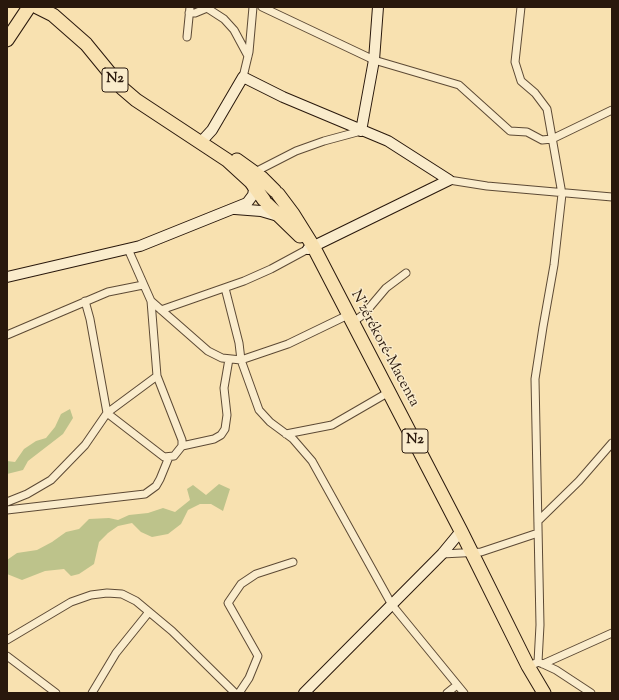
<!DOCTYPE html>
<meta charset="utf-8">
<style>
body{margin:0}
#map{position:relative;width:619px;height:700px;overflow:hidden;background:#f8e1b0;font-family:"Sorts Mill Goudy",serif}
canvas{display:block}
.frame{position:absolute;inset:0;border:8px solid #29180c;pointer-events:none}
</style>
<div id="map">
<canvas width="619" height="700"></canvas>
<div class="frame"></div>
</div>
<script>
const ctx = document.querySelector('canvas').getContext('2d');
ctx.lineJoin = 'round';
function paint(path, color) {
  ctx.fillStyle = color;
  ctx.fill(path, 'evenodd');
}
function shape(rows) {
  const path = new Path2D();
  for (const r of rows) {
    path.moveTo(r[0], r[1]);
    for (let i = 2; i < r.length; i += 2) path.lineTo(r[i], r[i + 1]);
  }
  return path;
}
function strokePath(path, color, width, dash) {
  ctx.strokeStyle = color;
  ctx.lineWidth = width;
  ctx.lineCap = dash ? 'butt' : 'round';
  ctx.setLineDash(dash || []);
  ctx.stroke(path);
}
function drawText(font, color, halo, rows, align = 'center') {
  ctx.font = font + ' "Sorts Mill Goudy",serif';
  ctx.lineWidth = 3;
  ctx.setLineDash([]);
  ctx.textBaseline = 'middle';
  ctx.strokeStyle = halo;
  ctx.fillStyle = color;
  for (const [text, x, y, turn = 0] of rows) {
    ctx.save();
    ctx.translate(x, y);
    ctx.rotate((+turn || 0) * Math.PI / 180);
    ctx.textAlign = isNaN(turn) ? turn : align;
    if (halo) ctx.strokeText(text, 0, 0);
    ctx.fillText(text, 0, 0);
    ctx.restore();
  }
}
paint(shape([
 [70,409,73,418,63,434,28,461,23,470,7,474,7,461,15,462,24,449,36,441,46,438,55,427,61,414],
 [219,484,230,489,223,511,211,504,200,504,188,510,181,524,168,534,152,537,141,532,132,523,118,526,108,533,99,542,94,564,79,574,71,576,64,569,45,571,22,580,7,574,7,560,17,553,37,550,52,542,66,532,79,529,89,519,109,518,118,520,129,515,148,513,163,508,175,512,190,500,187,489,193,485,206,495]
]), '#bdc38b');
const street = shape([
 [262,7,374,60,459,85,510,131,527,132,542,140,552,139,612,110],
 [521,7,515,62,521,81,535,93,547,109,562,194,554,265,543,327,535,379,540,625,538,662],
 [189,13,195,13,207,8,224,19,234,30,248,56],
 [187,37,190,7],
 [243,77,249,52,253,7],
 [255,172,296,151,324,141,361,131],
 [449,180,487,186,612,197],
 [225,288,239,343,241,360,259,410,270,422,293,439,312,461,392,605,464,693],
 [85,301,90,319,107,413,164,457,174,456,182,446,182,440,157,376,151,301,128,249],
 [151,301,208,351,222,358,241,360,288,344,348,315],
 [161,310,244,281,271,269,308,249],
 [352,323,364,314,386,288,406,273],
 [7,335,108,292,143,285],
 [286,434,332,425,389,392],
 [182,446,214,439,221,435,225,429,227,415,224,388,229,359],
 [7,502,27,494,51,480,85,445,107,413,157,376],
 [7,510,145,494,156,486,160,479,169,457],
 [538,521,579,481,612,443],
 [442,554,481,552,538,533],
 [7,640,71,602,91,595,107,593,122,594,136,601,172,631,235,693],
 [7,656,56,693],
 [534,664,538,662,543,664,556,670,591,693],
 [543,664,612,633],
 [92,693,116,653,149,612],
 [239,693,249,678,258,656,228,603,241,584,256,574,293,562],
 [447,693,457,685]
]);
const secondary = shape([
 [361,131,374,60,378,7],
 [201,142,212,130,243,77,283,97,388,141,449,180],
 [235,209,261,211,278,216],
 [308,249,449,180],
 [7,277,140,246,247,203,253,195,254,190,252,184],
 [304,693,442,554,461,531]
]);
const highway = shape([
 [37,7,53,15,86,44,122,88,136,100,227,160,251,182,264,200],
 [7,40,29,7],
 [237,160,262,178,275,191],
 [278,194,293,214,313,246,461,531,528,666,544,693],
 [267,204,300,236]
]);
strokePath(street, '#5d4a35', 9);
strokePath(secondary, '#29180c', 12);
strokePath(highway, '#29180c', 15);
strokePath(street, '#faeccc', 7);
strokePath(secondary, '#faeccc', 10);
strokePath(highway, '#f8e1b0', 13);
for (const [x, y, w] of [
 [115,80,26],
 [415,441,26]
]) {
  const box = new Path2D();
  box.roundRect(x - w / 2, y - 12, w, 24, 3);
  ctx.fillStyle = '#faeccc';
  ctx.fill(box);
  strokePath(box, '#29180c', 1);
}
drawText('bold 14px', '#29180c', null, [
 ["N2",115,80],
 ["N2",415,441]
]);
drawText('15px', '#29180c', '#faeccc', [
 ["N'zérékoré-Macenta",384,349,62]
]);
</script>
